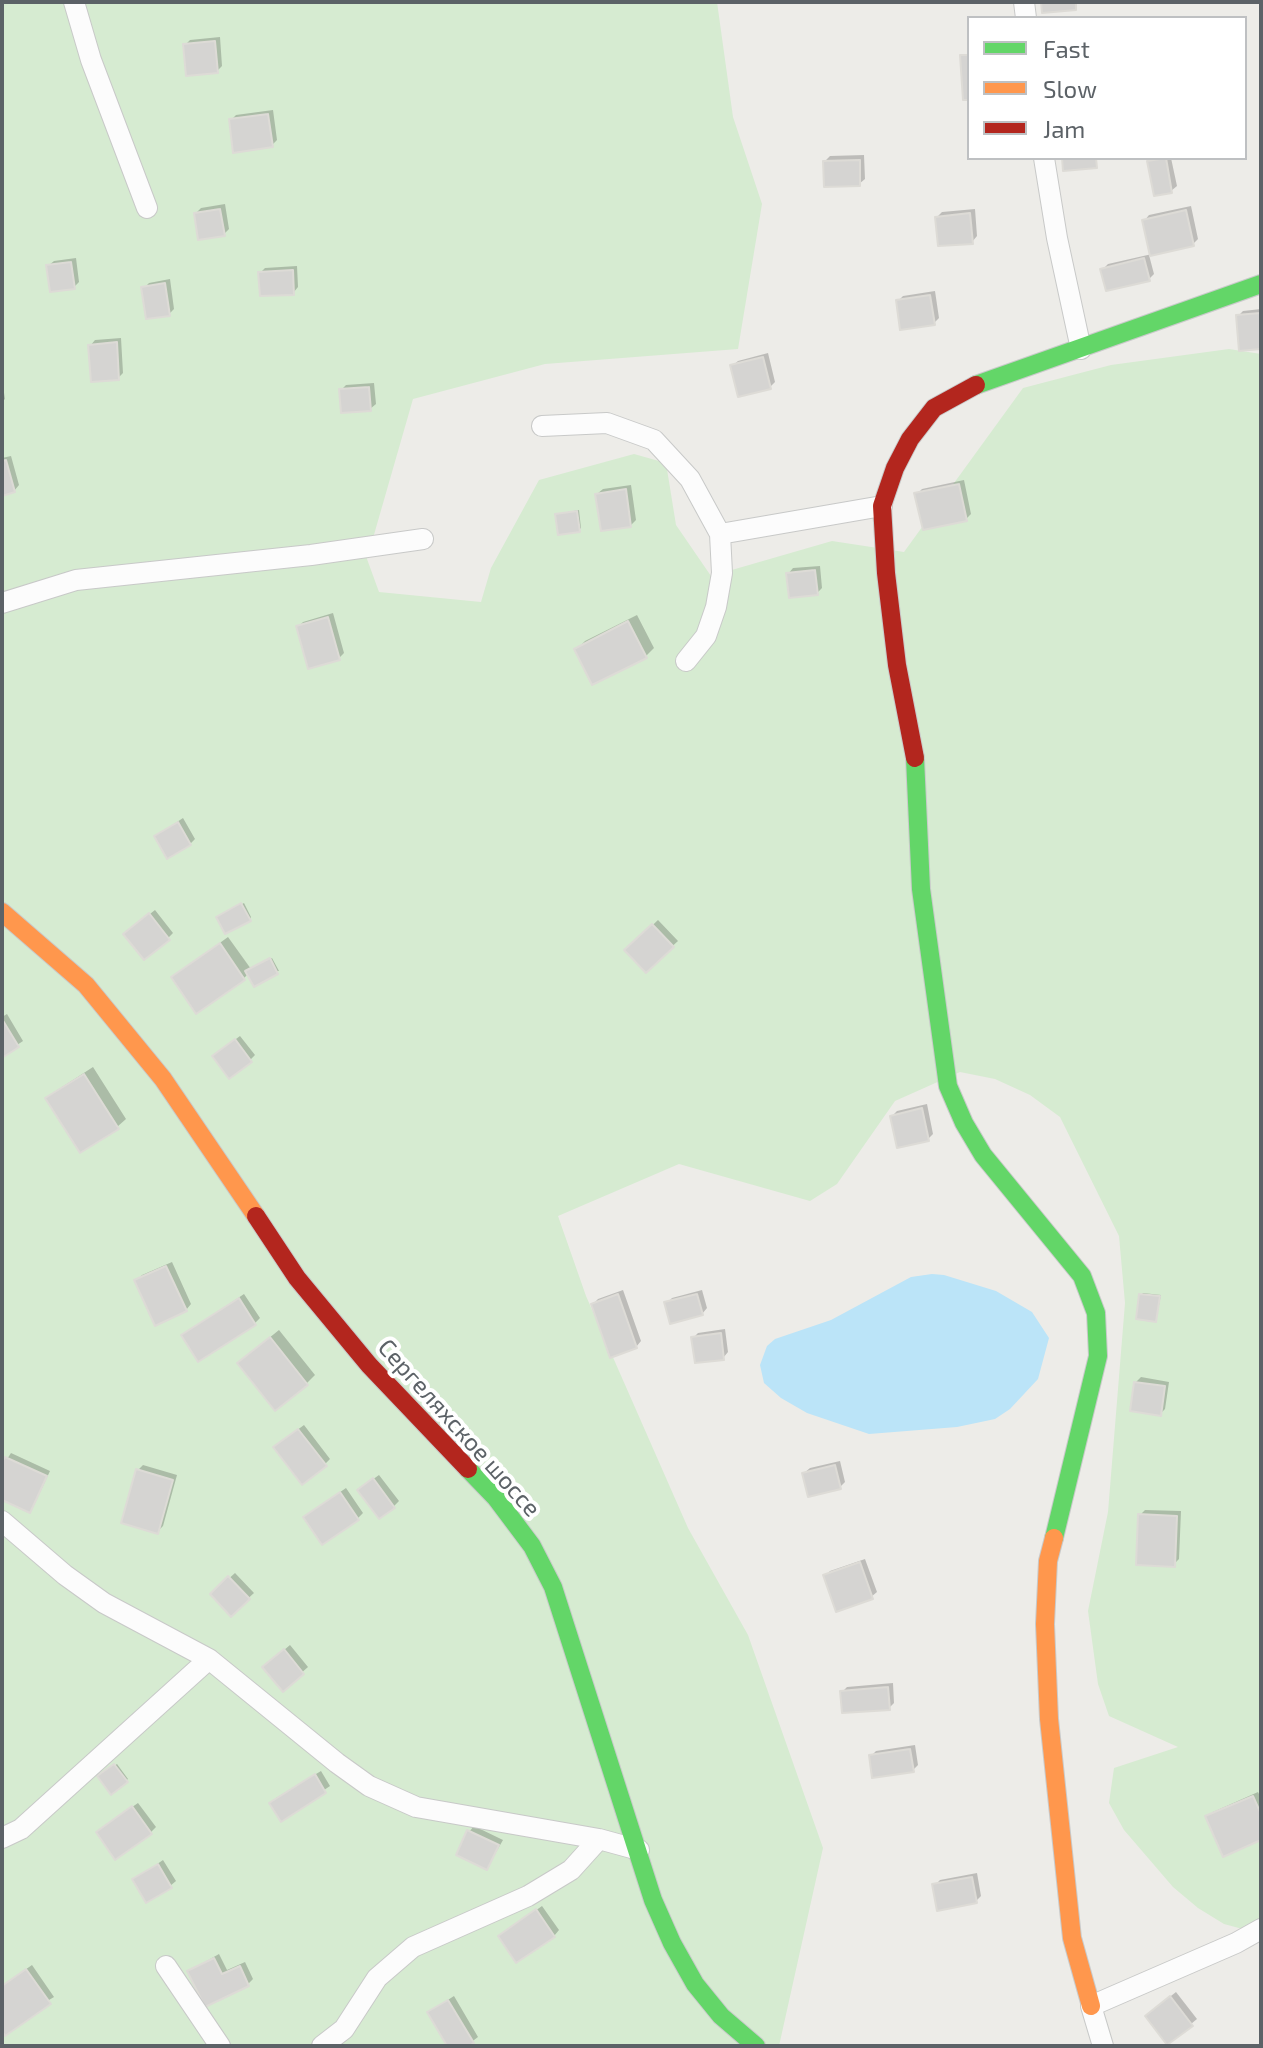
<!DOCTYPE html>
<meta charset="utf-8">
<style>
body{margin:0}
#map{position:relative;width:1263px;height:2048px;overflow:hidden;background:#edece8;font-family:"Exo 2",sans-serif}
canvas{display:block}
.frame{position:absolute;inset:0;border:4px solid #5c6267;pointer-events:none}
.legend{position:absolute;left:967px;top:16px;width:280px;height:144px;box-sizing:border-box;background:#fff;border:2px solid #bec0c2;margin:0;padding:10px 14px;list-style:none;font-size:24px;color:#5c6267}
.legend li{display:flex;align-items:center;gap:16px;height:40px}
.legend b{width:40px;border:2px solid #bec0c2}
</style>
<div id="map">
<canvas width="1263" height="2048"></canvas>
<div class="frame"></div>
<ul class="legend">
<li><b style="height:10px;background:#63d668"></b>Fast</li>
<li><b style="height:10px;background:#ff974d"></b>Slow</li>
<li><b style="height:10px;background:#b3261e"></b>Jam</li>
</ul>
</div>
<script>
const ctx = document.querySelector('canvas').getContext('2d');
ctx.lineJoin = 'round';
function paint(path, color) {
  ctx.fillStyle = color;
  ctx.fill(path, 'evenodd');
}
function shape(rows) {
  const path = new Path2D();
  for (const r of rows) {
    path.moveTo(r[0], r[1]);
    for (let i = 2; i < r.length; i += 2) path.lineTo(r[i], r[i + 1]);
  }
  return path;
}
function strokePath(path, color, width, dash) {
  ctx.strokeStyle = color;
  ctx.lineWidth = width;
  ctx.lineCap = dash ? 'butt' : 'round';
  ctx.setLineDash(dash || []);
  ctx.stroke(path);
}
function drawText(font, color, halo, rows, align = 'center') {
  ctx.font = font + ' "Exo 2",sans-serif';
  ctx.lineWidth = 8;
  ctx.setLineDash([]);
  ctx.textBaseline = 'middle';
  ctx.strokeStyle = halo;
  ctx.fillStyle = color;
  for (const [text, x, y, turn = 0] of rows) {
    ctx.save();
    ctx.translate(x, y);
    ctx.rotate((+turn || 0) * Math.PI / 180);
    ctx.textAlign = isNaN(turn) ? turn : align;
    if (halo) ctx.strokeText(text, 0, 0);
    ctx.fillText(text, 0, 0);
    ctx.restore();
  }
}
paint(shape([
 [2,2,717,2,733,117,762,204,738,349,545,364,413,399,367,559,379,592,481,602,491,568,539,480,634,454,666,463,676,525,711,576,832,541,904,552,1023,388,1111,365,1229,349,1261,354,1261,1934,1224,1924,1198,1908,1173,1887,1124,1830,1109,1803,1114,1768,1178,1747,1109,1716,1098,1684,1088,1611,1108,1512,1125,1303,1119,1236,1060,1117,1030,1095,995,1079,960,1072,895,1101,837,1184,810,1201,679,1164,558,1216,586,1296,688,1528,748,1635,823,1848,779,2046,2,2046]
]), '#d6ebd1');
paint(shape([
 [932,1274,944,1275,996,1291,1032,1312,1049,1338,1038,1379,1010,1409,995,1419,957,1427,869,1434,807,1413,781,1398,764,1383,760,1365,767,1346,775,1339,831,1320,911,1277]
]), '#bbe4f8');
paint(shape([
 [220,37,222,66,217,71,185,45,190,40],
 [273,110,277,140,272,145,231,120,236,115],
 [864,155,865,179,859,184,825,161,830,156],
 [1153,158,1171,158,1177,186,1171,191,1149,162],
 [225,204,229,229,224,234,196,213,201,208],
 [1191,206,1198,239,1193,244,1149,255,1154,274,1149,279,1103,269,1108,264,1152,254,1144,221,1149,215],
 [975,209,977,236,972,242,937,217,942,212],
 [76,258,79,282,74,287,48,266,54,261],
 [297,266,298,287,293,293,260,273,265,268],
 [170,279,174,309,169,314,144,288,149,283],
 [935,291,939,318,934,323,898,301,903,296],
 [1261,309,1261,347,1238,316,1243,311],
 [121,338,123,373,118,378,90,346,95,340],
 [768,353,775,382,770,387,732,366,738,361],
 [2,380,5,399,2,402],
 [374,383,376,404,370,409,341,390,346,385],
 [11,456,19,485,14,491,2,494,2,458],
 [964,480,971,514,966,519,917,494,922,489],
 [631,485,636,520,631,525,597,494,603,489],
 [579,510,581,528,579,530,557,514],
 [820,566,822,588,817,593,788,574,793,568],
 [333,613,344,653,339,658,298,627,303,622],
 [637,615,654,648,646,656,577,649,585,641],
 [183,818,195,839,190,844,156,836],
 [244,903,251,917,250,919,220,916],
 [155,910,173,933,168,938,131,929],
 [658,920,678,941,646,970,627,950],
 [228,937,251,969,272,958,279,971,249,973,244,978,173,977],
 [7,1014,23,1041,2,1055,2,1017],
 [240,1036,255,1055,250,1060,220,1051],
 [93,1067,126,1119,117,1127,48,1099,56,1091],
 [927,1104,933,1134,928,1139,892,1116,897,1111],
 [172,1262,191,1304,186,1310,137,1280,142,1275],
 [623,1290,641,1341,636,1347,593,1304,598,1299],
 [702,1290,707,1308,702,1314,667,1303,672,1298],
 [1143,1293,1161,1295,1156,1320,1141,1295],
 [244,1294,260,1318,255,1323,183,1335],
 [725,1329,728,1352,723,1358,693,1338,698,1333],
 [279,1330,315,1375,307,1383,248,1355],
 [1141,1377,1169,1382,1165,1409,1160,1414,1136,1382],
 [304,1425,330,1459,325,1464,281,1442],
 [11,1453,50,1471,34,1505,29,1510,2,1498,2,1467],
 [840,1461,845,1482,840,1487,804,1473,810,1468],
 [143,1465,177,1475,163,1526,158,1531,138,1470],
 [379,1475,399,1501,394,1506,365,1485],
 [346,1488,363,1513,358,1518,311,1512],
 [1145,1510,1181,1511,1179,1559,1174,1564,1140,1515],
 [865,1559,877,1592,871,1597,825,1576,830,1571],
 [235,1573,254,1593,231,1614,212,1594],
 [290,1645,308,1667,283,1689,270,1662],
 [893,1683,894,1703,889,1708,842,1692,847,1687],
 [915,1745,918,1765,913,1770,871,1756,876,1751],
 [117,1764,128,1779,111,1792,100,1776],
 [321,1771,330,1786,281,1819,276,1798],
 [1258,1792,1261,1798,1261,1837,1208,1817,1213,1812],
 [138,1803,156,1827,151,1832,103,1827],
 [474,1826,503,1840,487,1868,469,1832],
 [163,1860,176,1881,170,1886,134,1880],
 [977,1873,981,1896,976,1901,935,1885,940,1880],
 [542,1906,559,1930,554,1936,500,1936],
 [219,1954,227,1970,245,1962,253,1979,248,1984,206,2005,189,1971],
 [32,1965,54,1997,2,2028,2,1986],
 [1176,1992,1197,2019,1168,2043,1152,2011],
 [454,1996,478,2037,466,2046,449,2046,429,2012]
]), '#0003');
const building = shape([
 [1041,2,1076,2,1076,10,1042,13,1041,2],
 [215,41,218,73,186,76,183,44,215,41],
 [960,55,969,55,969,100,963,100,960,55],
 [268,114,273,147,233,153,229,119,268,114],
 [1062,158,1096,158,1097,168,1063,171,1062,158],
 [1166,158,1172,193,1154,196,1147,161,1166,158],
 [860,160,860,186,824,187,823,161,860,160],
 [220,209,225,236,198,240,194,213,220,209],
 [1186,210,1194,246,1150,256,1142,220,1186,210],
 [970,213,973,244,938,246,935,217,970,213],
 [1144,258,1150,281,1106,291,1100,269,1144,258],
 [71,262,75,289,50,292,46,265,71,262],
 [293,270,294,295,260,296,258,272,293,270],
 [165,283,170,316,146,319,141,287,165,283],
 [930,295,935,325,900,330,896,300,930,295],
 [1261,313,1261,349,1239,351,1236,315,1261,313],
 [117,342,119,380,91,382,88,345,117,342],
 [763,357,771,389,738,397,730,365,763,357],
 [369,387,371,411,341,413,339,389,369,387],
 [6,460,15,492,2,496,2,461,6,460],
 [959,484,967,521,923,530,914,493,959,484],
 [626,489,631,527,601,531,595,494,626,489],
 [577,511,580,532,558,535,555,514,577,511],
 [815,570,818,595,789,598,786,573,815,570],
 [328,617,340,660,308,669,296,626,328,617],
 [628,621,647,658,592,685,574,649,628,621],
 [178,822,191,845,167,859,154,836,178,822],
 [241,903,251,921,225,934,216,917,241,903],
 [149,913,170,940,144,960,123,934,149,913],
 [652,924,674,947,646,973,624,950,652,924],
 [220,943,245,980,196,1014,171,977,220,943],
 [270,958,278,974,254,987,245,971,270,958],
 [2,1019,19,1047,2,1058,2,1019],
 [235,1039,252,1062,229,1079,212,1056,235,1039],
 [84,1074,119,1129,80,1153,45,1098,84,1074],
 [922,1108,929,1141,897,1148,890,1116,922,1108],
 [166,1266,187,1311,155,1326,134,1280,166,1266],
 [618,1294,637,1348,610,1358,591,1304,618,1294],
 [697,1294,703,1315,670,1324,664,1302,697,1294],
 [1139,1294,1160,1296,1156,1322,1136,1319,1139,1294],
 [239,1298,256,1325,198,1362,181,1335,239,1298],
 [721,1333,724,1360,695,1363,691,1337,721,1333],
 [270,1337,308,1385,275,1411,237,1363,270,1337],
 [1134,1382,1165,1386,1161,1416,1130,1411,1134,1382],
 [298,1429,327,1466,302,1485,273,1447,298,1429],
 [5,1457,47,1476,30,1513,2,1500,2,1462,5,1457],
 [835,1465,841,1489,808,1497,802,1473,835,1465],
 [136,1469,173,1480,158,1534,121,1523,136,1469],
 [373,1478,395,1508,379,1519,357,1490,373,1478],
 [340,1492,359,1520,322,1545,303,1517,340,1492],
 [1138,1514,1177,1516,1175,1567,1136,1565,1138,1514],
 [860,1562,873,1599,836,1612,823,1575,860,1562],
 [228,1576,250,1599,231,1617,210,1594,228,1576],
 [284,1649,304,1674,283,1692,262,1667,284,1649],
 [888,1687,890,1710,842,1713,840,1691,888,1687],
 [910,1749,914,1772,872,1778,869,1755,910,1749],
 [114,1764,128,1782,111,1795,97,1776,114,1764],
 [315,1774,326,1793,281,1822,269,1803,315,1774],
 [1253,1796,1261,1814,1261,1840,1223,1857,1205,1816,1253,1796],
 [132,1806,152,1834,115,1860,96,1832,132,1806],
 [467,1830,499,1845,487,1870,456,1855,467,1830],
 [158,1864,172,1888,146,1903,132,1879,158,1864],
 [972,1877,977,1903,937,1911,932,1884,972,1877],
 [536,1909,555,1937,516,1963,498,1936,536,1909],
 [214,1958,222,1974,240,1966,249,1986,205,2007,187,1971,214,1958],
 [26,1969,51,2004,5,2036,2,2031,2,1986,26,1969],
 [1170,1996,1193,2026,1167,2045,1145,2016,1170,1996],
 [448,2000,474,2043,469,2046,447,2046,427,2012,448,2000]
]);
paint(building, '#d5d4d2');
strokePath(building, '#dddbd6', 2);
const street = shape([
 [74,2,91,60,147,208],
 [1024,2,1026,18],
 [1044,158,1057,238,1081,349],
 [542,426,607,423,654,440,690,479,720,534,882,506],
 [2,603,76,580,311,555,423,539],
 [686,661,706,636,716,607,722,573,720,534],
 [2,1521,65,1575,104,1603,209,1659,337,1763,369,1786,416,1807,599,1839,639,1850],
 [2,1838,21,1829,209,1659],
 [166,1966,220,2046],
 [322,2046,344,2029,377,1978,413,1947,528,1896,571,1870,599,1839],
 [1103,2046,1091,2006,1236,1943,1261,1929]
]);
const fast = shape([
 [976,385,1261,284],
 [915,758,921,889,948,1086,964,1123,983,1155,1082,1276,1096,1313,1098,1356,1054,1538],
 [468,1469,496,1498,532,1546,553,1587,653,1900,672,1943,695,1984,721,2016,756,2046]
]);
const slow = shape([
 [2,912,86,985,163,1079,256,1216],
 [1054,1538,1048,1561,1045,1624,1049,1719,1072,1938,1091,2006]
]);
const jam = shape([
 [915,758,897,665,886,573,882,506,895,468,910,439,934,408,976,385],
 [256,1216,297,1278,369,1365,468,1469]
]);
strokePath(street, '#c8c9c8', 22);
strokePath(fast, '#c9caca', 20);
strokePath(slow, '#c9caca', 20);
strokePath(jam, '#c9caca', 20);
strokePath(street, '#fcfcfc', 20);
strokePath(fast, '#63d668', 18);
strokePath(slow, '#ff974d', 18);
strokePath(jam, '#b3261e', 18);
drawText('24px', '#5c6267', '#fff', [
 ["Сергеляхское шоссе",459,1428,48]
]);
</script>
